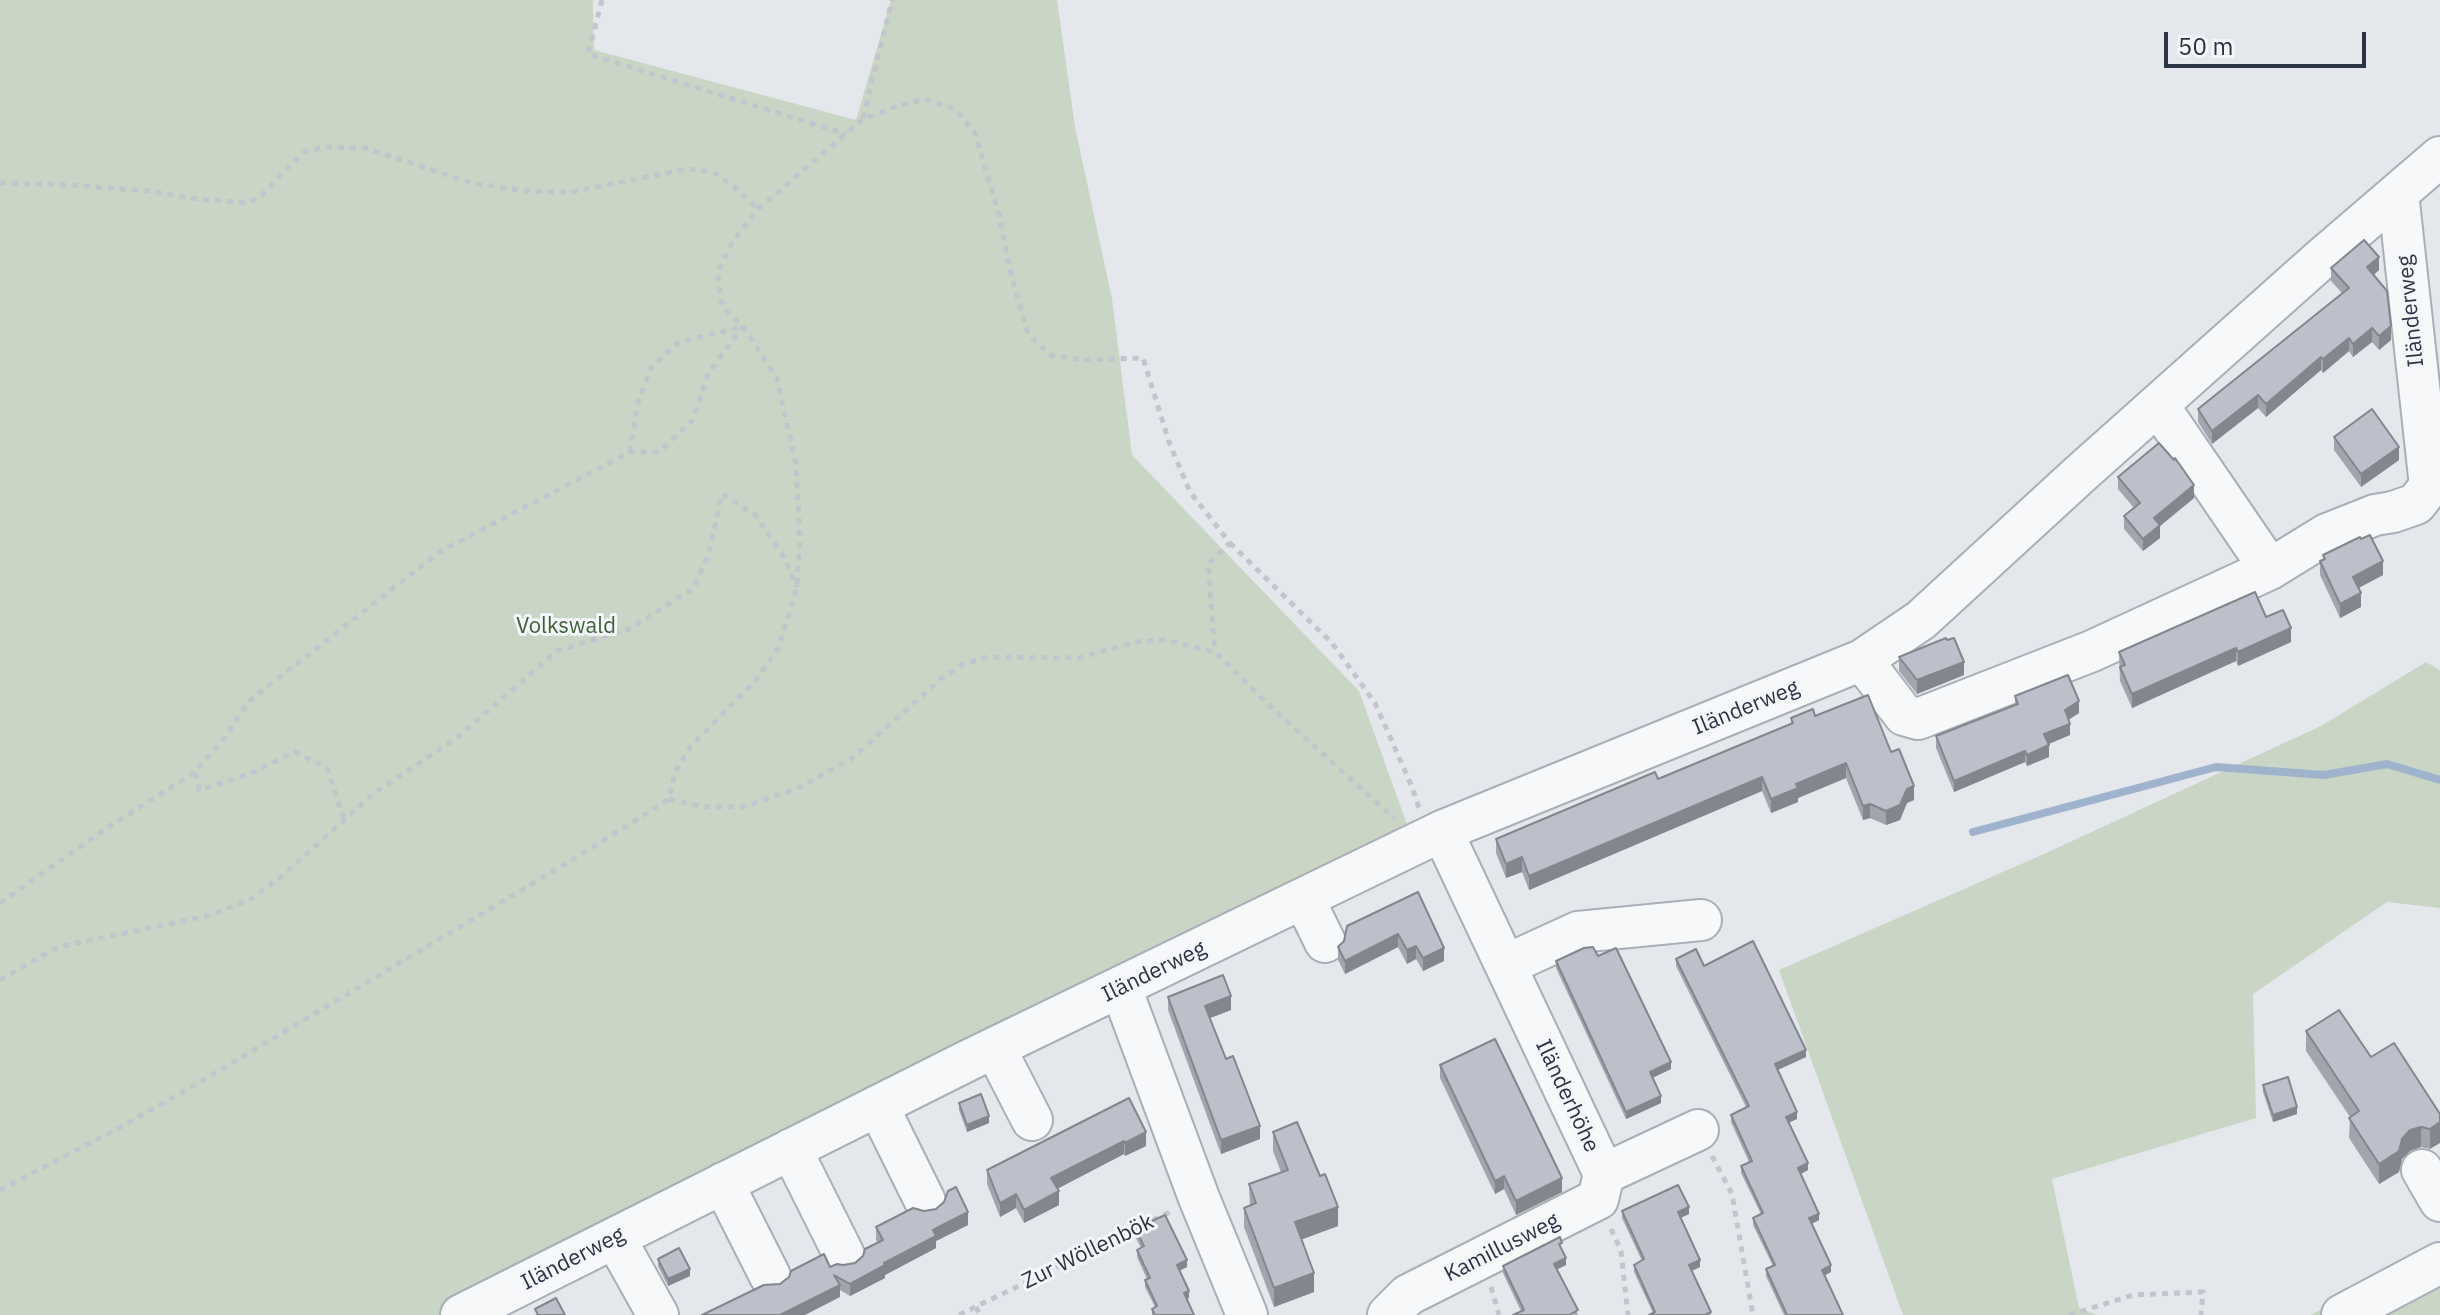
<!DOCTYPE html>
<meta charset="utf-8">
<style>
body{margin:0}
#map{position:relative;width:2440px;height:1315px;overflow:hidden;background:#e4e7ec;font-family:"IBM Plex Sans",sans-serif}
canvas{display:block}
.scale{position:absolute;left:2164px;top:32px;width:202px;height:36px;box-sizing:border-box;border:4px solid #2b3445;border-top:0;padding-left:10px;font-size:24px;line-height:28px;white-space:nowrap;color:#2b3445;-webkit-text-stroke:6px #f4f6f9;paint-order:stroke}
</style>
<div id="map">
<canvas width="2440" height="1315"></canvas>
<div class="scale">50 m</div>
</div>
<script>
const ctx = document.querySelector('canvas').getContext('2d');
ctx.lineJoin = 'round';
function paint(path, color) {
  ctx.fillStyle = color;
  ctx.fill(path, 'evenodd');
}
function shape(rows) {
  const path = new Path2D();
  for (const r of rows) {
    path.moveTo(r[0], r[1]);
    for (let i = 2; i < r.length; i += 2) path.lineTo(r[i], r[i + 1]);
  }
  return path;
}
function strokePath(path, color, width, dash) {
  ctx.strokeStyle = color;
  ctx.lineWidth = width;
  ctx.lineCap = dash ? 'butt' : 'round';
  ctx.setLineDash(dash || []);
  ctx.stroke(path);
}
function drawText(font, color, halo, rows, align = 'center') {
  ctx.font = font + ' "IBM Plex Sans",sans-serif';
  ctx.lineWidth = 6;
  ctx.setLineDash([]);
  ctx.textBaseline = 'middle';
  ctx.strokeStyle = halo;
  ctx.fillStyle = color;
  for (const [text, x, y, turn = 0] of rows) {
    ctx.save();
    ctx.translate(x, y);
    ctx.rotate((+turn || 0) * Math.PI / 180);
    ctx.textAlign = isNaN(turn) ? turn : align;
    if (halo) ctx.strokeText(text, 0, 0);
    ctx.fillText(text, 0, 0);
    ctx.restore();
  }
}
paint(shape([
 [0,0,593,0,594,50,856,120,891,0,1057,0,1075,127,1112,299,1132,455,1359,691,1413,841,459,1315,0,1315],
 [2426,662,2440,670,2440,908,2387,902,2253,994,2256,1118,2052,1179,2079,1308,2097,1315,1903,1315,1779,970,2044,854,2321,726],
 [2440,1251,2440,1315,2310,1315,2430,1257]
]), '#c9d6c5');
strokePath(shape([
 [1973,832,2216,767,2324,775,2387,764,2440,780]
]), '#9fb4cc', 8);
const minor = shape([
 [2158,405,2270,569],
 [1862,660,1904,715,1918,719,2092,651,2270,569,2327,534,2375,515,2393,512,2416,504,2430,486,2398,193],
 [1442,831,1604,1174],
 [1304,899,1325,942],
 [1506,965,1578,932,1701,920],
 [1121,988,1199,1198,1247,1315],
 [995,1048,1032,1120],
 [878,1106,925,1201],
 [791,1149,844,1255],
 [2422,1170,2440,1201],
 [1604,1174,1698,1130],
 [723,1183,770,1276],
 [615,1238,658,1315],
 [461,1315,967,1061,1442,831,1862,660,1921,620,2079,475,2320,260,2440,157],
 [1388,1315,1408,1295,1598,1199,1604,1174],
 [2342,1315,2440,1263]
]);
strokePath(minor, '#a9aeb7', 44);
strokePath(shape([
 [602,0,588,54,846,134],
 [863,118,892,0],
 [0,183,70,185,148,191,198,199,249,203,262,195,289,166,306,151,327,147,365,148,472,183,525,191,571,192,688,169,713,172,732,185,758,209],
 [630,452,638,402,652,366,679,342,742,327],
 [1230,543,1332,643,1375,703,1412,787,1419,808],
 [195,773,199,790,249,774,295,752,327,768,344,819],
 [669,799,704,807,743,807,796,789,851,759,942,678,963,664,988,657,1078,658,1135,642,1165,640,1215,652,1273,709,1395,819],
 [0,903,110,826,195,772,223,740,249,701,441,551,630,452,659,452,693,420,708,374,743,326],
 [0,980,58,947,211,915,251,899,281,877,373,794,458,737,557,651,631,628,694,588,709,552,722,494,754,514,783,555,797,587],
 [1712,1156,1732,1194,1753,1315],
 [0,1190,117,1129,200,1082,572,860,669,799,675,772,691,746,755,681,778,649,797,588,800,541,796,464,777,379,743,326,726,311,720,299,718,272,732,243,758,209,863,119,898,106,924,99,955,109,975,133,999,215,1011,274,1028,334,1050,355,1083,360,1143,358,1169,442,1190,492,1230,543,1208,564,1215,652],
 [1611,1229,1621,1251,1628,1315],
 [1491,1287,1499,1315],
 [976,1307,980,1315],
 [959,1315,1170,1212],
 [2069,1315,2133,1295,2203,1292,2201,1315]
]), '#c2c5cb', 5, [6, 6]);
strokePath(minor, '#f7f8fa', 40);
paint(shape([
 [2331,268,2379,270,2373,275,2391,340,2379,350,2372,342,2353,357,2349,351,2323,373,2321,370,2266,417,2258,408,2212,444,2198,422,2198,409,2342,293,2331,281],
 [2334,437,2399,460,2361,487,2334,450],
 [2118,477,2194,498,2160,526,2160,538,2143,551,2124,529,2124,516,2134,508,2118,489],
 [2323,555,2383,575,2358,588,2361,607,2340,618,2320,575,2320,561,2323,560],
 [2266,617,2291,642,2238,666,2236,661,2132,708,2120,681,2119,652],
 [1899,657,1964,675,1917,694,1899,671],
 [2015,696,2079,713,2068,720,2070,735,2048,744,2049,757,2027,766,2025,762,1954,792,1936,748,1936,736,2015,705],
 [1815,716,1891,752,1914,800,1907,803,1900,820,1886,825,1870,818,1863,820,1846,778,1798,798,1798,802,1771,813,1762,791,1529,890,1522,872,1506,878,1496,853,1496,839,1658,779,1791,724,1791,718],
 [1418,892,1444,961,1423,971,1416,959,1407,964,1398,947,1345,974,1338,960,1338,947],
 [1598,956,1671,1069,1652,1078,1661,1103,1626,1119,1556,968,1556,961],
 [1676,959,1704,966,1806,1057,1778,1070,1797,1119,1789,1122,1808,1170,1801,1174,1819,1220,1812,1224,1831,1272,1824,1275,1843,1315,1784,1315,1766,1276,1766,1269,1773,1266,1753,1225,1753,1218,1761,1214,1741,1173,1741,1166,1749,1162,1731,1122,1731,1115,1746,1107,1676,966],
 [1168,997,1231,1010,1210,1018,1260,1139,1221,1154,1168,1010],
 [2306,1031,2371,1057,2440,1114,2430,1149,2421,1147,2410,1151,2402,1159,2399,1172,2379,1184,2349,1138,2350,1117,2306,1051],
 [1440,1065,1562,1192,1516,1215,1504,1189,1495,1194,1440,1078],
 [2263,1085,2297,1114,2273,1122,2263,1092],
 [1129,1098,1146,1146,1125,1156,1124,1154,1057,1189,1059,1205,1024,1223,1016,1208,1000,1217,987,1184,987,1170],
 [959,1103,989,1123,967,1132,959,1110],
 [1273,1132,1338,1226,1302,1239,1314,1292,1274,1307,1244,1227,1244,1208,1250,1206,1249,1184,1281,1172,1273,1151],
 [924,1211,968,1225,936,1241,936,1248,885,1275,885,1278,850,1296,840,1290,840,1297,780,1284,830,1267,855,1263,878,1243,876,1240,876,1227],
 [1622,1211,1689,1214,1680,1218,1700,1267,1692,1271,1711,1315,1653,1313,1634,1272,1634,1265,1642,1261,1622,1218],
 [1135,1229,1187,1267,1180,1270,1189,1298,1186,1299,1194,1315,1152,1315,1152,1309,1155,1307,1145,1287,1145,1280,1147,1279,1137,1257,1137,1250,1141,1248,1135,1236],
 [658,1259,690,1276,668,1286,658,1266],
 [1566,1265,1557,1269,1578,1315,1521,1311,1503,1273,1503,1266]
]), '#a1a5ae');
paint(shape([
 [2379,257,2379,270,2367,281,2367,267],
 [2391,326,2391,340,2379,350,2379,336],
 [2372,328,2372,342,2353,357,2353,344],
 [2349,338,2349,351,2323,373,2323,359],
 [2321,357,2321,370,2266,417,2266,404],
 [2258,395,2258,408,2212,444,2212,431],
 [2399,447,2399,460,2361,487,2361,474],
 [2194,485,2194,498,2160,526,2160,538,2143,551,2143,539,2154,518],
 [2383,561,2383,575,2353,591,2353,577],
 [2361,593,2361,607,2340,618,2340,604],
 [2291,628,2291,642,2238,666,2238,652],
 [2236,648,2236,661,2132,708,2132,694],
 [1964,662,1964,675,1917,694,1917,680],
 [2079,701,2079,713,2065,722,2065,710],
 [2070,724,2070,735,2044,746,2044,734],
 [2049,745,2049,757,2027,766,2027,755],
 [2025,751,2025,762,1954,792,1954,781],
 [1846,763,1846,778,1798,798,1798,802,1771,813,1771,799,1796,784],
 [1762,777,1762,791,1529,890,1529,876],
 [1914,786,1914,800,1907,803,1900,820,1886,825,1886,811,1907,789],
 [1870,804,1870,818,1863,820,1863,806],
 [1522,857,1522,872,1506,878,1506,864],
 [1398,934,1398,947,1345,974,1345,961],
 [1416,946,1416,959,1407,964,1407,950],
 [1444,948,1444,961,1423,971,1423,958],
 [1231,996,1231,1010,1205,1020,1205,1006],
 [1806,1050,1806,1057,1775,1071,1775,1064],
 [1671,1062,1671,1069,1650,1079,1650,1072],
 [1661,1096,1661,1103,1626,1119,1626,1112],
 [2297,1107,2297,1114,2273,1122,2273,1115],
 [1797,1112,1797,1119,1786,1124,1786,1117],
 [989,1116,989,1123,967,1132,967,1125],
 [2440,1122,2440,1143,2430,1149,2430,1129],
 [1260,1126,1260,1139,1221,1154,1221,1140],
 [2421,1127,2421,1147,2410,1151,2402,1159,2399,1172,2379,1184,2379,1164,2410,1130],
 [1146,1132,1146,1146,1125,1156,1125,1143],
 [1124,1141,1124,1154,1051,1192,1051,1178],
 [1808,1163,1808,1170,1798,1175,1798,1168],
 [1504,1176,1504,1189,1495,1194,1495,1181],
 [1562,1178,1562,1192,1516,1215,1516,1201],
 [1059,1191,1059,1205,1024,1223,1024,1210],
 [1016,1194,1016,1208,1000,1217,1000,1203],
 [1338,1207,1338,1226,1295,1242,1295,1222],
 [1689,1207,1689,1214,1678,1219,1678,1212],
 [968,1212,968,1225,936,1241,936,1248,885,1275,885,1278,850,1296,850,1284,933,1230],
 [1819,1214,1819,1220,1809,1225,1809,1218],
 [1566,1258,1566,1265,1554,1271,1554,1264],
 [1187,1260,1187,1267,1177,1272,1177,1265],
 [1700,1260,1700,1267,1689,1272,1689,1265],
 [1831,1265,1831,1272,1822,1277,1822,1270],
 [690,1269,690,1276,668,1286,668,1279],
 [1314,1273,1314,1292,1274,1307,1274,1288],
 [840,1285,840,1297,805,1315,780,1315],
 [1189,1291,1189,1298,1184,1300,1184,1293]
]), '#83868d');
const building = shape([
 [2364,240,2379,257,2367,267,2387,291,2391,326,2379,336,2372,328,2353,344,2349,338,2323,359,2321,357,2266,404,2258,395,2212,431,2198,409,2349,288,2331,268,2364,240],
 [2372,409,2399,447,2361,474,2334,437,2372,409],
 [2159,443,2174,460,2175,458,2194,485,2154,518,2160,525,2143,539,2124,516,2140,503,2118,477,2159,443],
 [2370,535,2383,561,2353,577,2361,593,2340,604,2320,561,2325,559,2323,555,2360,537,2361,539,2370,535],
 [2255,592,2266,617,2283,610,2291,628,2238,652,2236,648,2132,694,2120,667,2125,665,2119,652,2255,592],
 [1946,638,1947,640,1954,638,1964,662,1917,680,1899,657,1946,638],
 [2068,675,2079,701,2065,710,2070,724,2044,734,2049,745,2027,755,2025,751,1954,781,1936,736,2018,704,2015,696,2068,675],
 [1868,695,1891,752,1899,749,1914,786,1907,789,1900,805,1886,811,1870,804,1863,806,1846,763,1796,784,1798,788,1771,799,1762,777,1529,876,1522,857,1506,864,1496,839,1655,772,1658,779,1793,723,1791,718,1813,709,1815,716,1868,695],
 [1418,892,1444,948,1423,958,1416,946,1407,950,1398,934,1345,961,1338,947,1344,941,1347,926,1418,892],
 [1753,941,1806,1050,1775,1064,1797,1112,1786,1117,1808,1163,1798,1168,1819,1214,1809,1218,1831,1265,1822,1270,1843,1315,1787,1315,1766,1269,1775,1265,1753,1218,1763,1213,1741,1166,1752,1161,1731,1115,1749,1106,1676,959,1696,949,1704,966,1753,941],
 [1593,947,1598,956,1616,948,1671,1062,1650,1072,1661,1096,1626,1112,1556,961,1584,948,1593,947],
 [1223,975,1231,996,1205,1006,1226,1059,1233,1056,1260,1126,1221,1140,1168,997,1223,975],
 [2339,1010,2371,1057,2394,1043,2440,1114,2440,1122,2430,1129,2421,1127,2410,1130,2402,1139,2399,1151,2379,1164,2349,1118,2359,1111,2306,1031,2339,1010],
 [1495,1039,1562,1178,1516,1201,1504,1176,1495,1181,1440,1065,1495,1039],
 [2288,1077,2297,1107,2273,1115,2263,1085,2288,1077],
 [981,1094,989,1116,967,1125,959,1103,981,1094],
 [1129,1098,1146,1132,1125,1143,1124,1141,1051,1178,1059,1191,1024,1210,1016,1194,1000,1203,987,1170,1129,1098],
 [1297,1122,1320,1176,1325,1174,1338,1207,1295,1222,1314,1273,1274,1288,1244,1208,1256,1203,1249,1184,1288,1170,1273,1132,1297,1122],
 [1678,1185,1689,1207,1678,1212,1700,1260,1689,1265,1711,1312,1705,1315,1649,1315,1655,1312,1634,1265,1644,1259,1622,1211,1678,1185],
 [956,1187,968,1212,933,1230,936,1236,884,1263,885,1265,850,1284,834,1275,840,1285,780,1315,702,1315,764,1285,780,1284,789,1277,791,1271,824,1254,830,1267,837,1264,843,1265,855,1263,863,1256,865,1249,883,1240,876,1227,913,1208,924,1211,936,1209,944,1202,948,1191,956,1187],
 [1165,1215,1187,1260,1177,1265,1189,1291,1184,1293,1194,1315,1155,1315,1152,1309,1157,1306,1145,1280,1150,1278,1137,1250,1144,1246,1135,1229,1165,1215],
 [1560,1237,1562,1243,1559,1244,1566,1258,1554,1264,1578,1310,1569,1315,1513,1315,1524,1310,1503,1266,1560,1237],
 [679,1248,690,1269,668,1279,658,1259,679,1248],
 [556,1298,565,1315,538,1315,535,1309,556,1298]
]);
paint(building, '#bbc0ca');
strokePath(building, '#83868d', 2);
drawText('22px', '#2b3445', '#f4f6f9', [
 ["Iländerweg",2411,311,-96],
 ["Iländerweg",1746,708,-22],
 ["Iländerweg",1154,972,-26],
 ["Iländerhöhe",1567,1096,65],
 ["Kamillusweg",1502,1248,-27],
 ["Zur Wöllenbök",1088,1252,-26],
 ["Iländerweg",573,1259,-27]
]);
drawText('22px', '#3f6138', '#f4f6f9', [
 ["Volkswald",566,627]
]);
</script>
